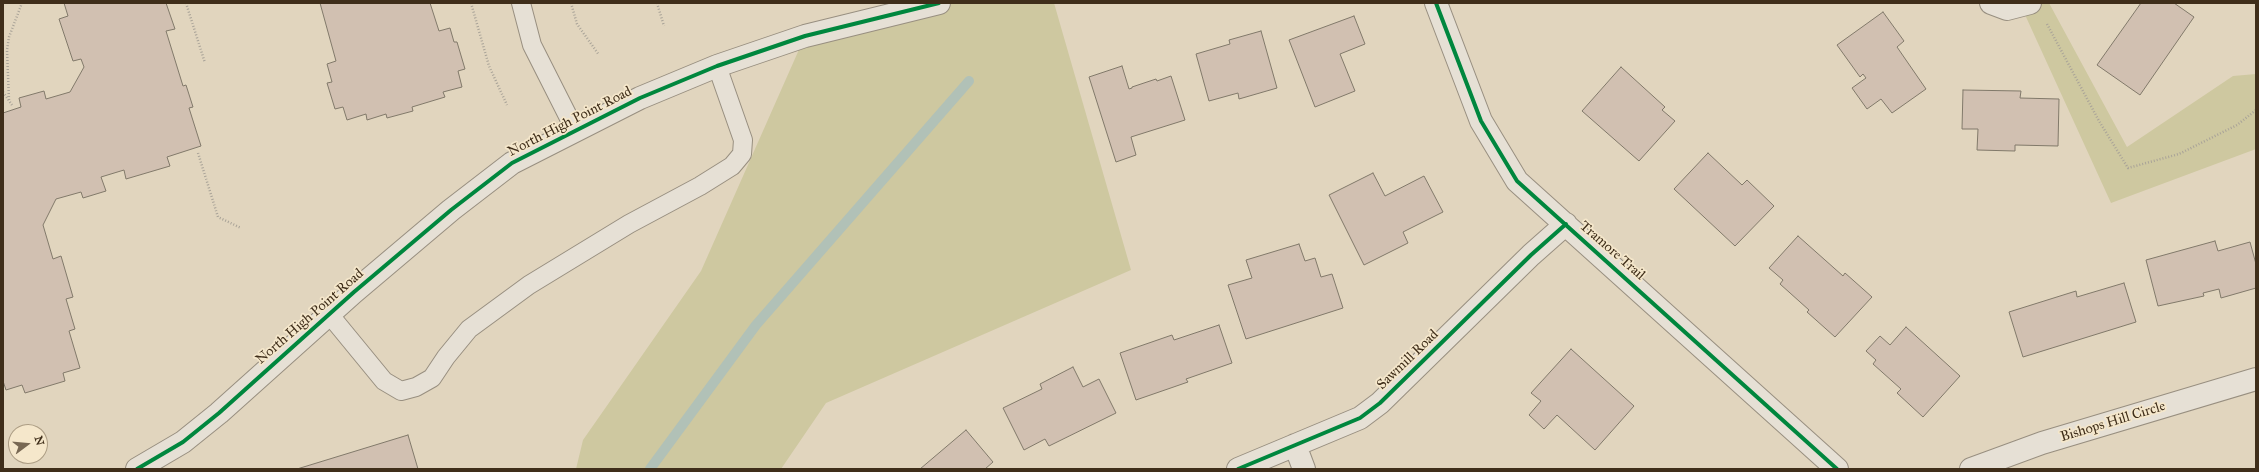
<!DOCTYPE html>
<style>
body{margin:0}
#map{position:relative;width:2259px;height:472px;overflow:hidden;background:#e1d5be;font-family:"IM FELL Great Primer",serif}
canvas{display:block}
.frame{position:absolute;inset:0;border:4px solid #3f2e1a;pointer-events:none}
.north{position:absolute;left:8px;top:424px;width:40px;height:40px;box-sizing:border-box;background:#f5e7cb;border:1px solid #ac9d84;border-radius:50%;rotate:74deg;font-size:11px;font-weight:700;line-height:16px;text-align:center;color:#3f2e1a}
.north::after{content:'';display:block;margin:auto;width:14px;height:18px;background:#786853;clip-path:polygon(50% 0,100% 100%,50% 72%,0 100%)}
</style>
<div id="map">
<canvas width="2259" height="472"></canvas>
<div class="frame"></div>
<div class="north">N</div>
</div>
<script>
const ctx = document.querySelector('canvas').getContext('2d');
ctx.lineJoin = 'round';
function paint(path, color) {
  ctx.fillStyle = color;
  ctx.fill(path, 'evenodd');
}
function shape(rows) {
  const path = new Path2D();
  for (const r of rows) {
    path.moveTo(r[0], r[1]);
    for (let i = 2; i < r.length; i += 2) path.lineTo(r[i], r[i + 1]);
  }
  return path;
}
function strokePath(path, color, width, dash) {
  ctx.strokeStyle = color;
  ctx.lineWidth = width;
  ctx.lineCap = dash ? 'butt' : 'round';
  ctx.setLineDash(dash || []);
  ctx.stroke(path);
}
function drawText(font, color, halo, rows, align = 'center') {
  ctx.font = font + ' "IM FELL Great Primer",serif';
  ctx.lineWidth = 3.5;
  ctx.setLineDash([]);
  ctx.textBaseline = 'middle';
  ctx.strokeStyle = halo;
  ctx.fillStyle = color;
  for (const [text, x, y, turn = 0] of rows) {
    ctx.save();
    ctx.translate(x, y);
    ctx.rotate((+turn || 0) * Math.PI / 180);
    ctx.textAlign = isNaN(turn) ? turn : align;
    if (halo) ctx.strokeText(text, 0, 0);
    ctx.fillText(text, 0, 0);
    ctx.restore();
  }
}
paint(shape([
 [939,3,1054,3,1131,270,826,403,781,469,576,469,583,440,701,271,805,36],
 [2030,3,2049,3,2127,147,2233,76,2256,74,2256,149,2111,203,2021,6]
]), '#cec8a0');
strokePath(shape([
 [650,469,756,325,969,81]
]), '#b1c1b7', 10);
const building = shape([
 [64,3,166,3,175,29,166,31,183,86,186,85,193,107,189,108,201,146,167,157,170,166,126,179,124,170,101,177,106,191,83,198,81,192,56,199,43,225,53,259,61,256,73,297,66,299,75,329,69,331,80,368,63,373,65,381,25,393,22,385,6,390,3,381,3,113,21,107,19,98,44,91,46,99,70,92,84,67,81,59,73,61,59,19,68,16,64,3],
 [320,3,430,3,439,31,450,28,454,42,457,42,465,69,458,71,462,87,443,92,445,97,412,107,413,111,387,118,386,114,367,120,366,114,347,120,343,107,335,109,327,83,332,82,327,64,336,61,320,3],
 [2141,3,2174,3,2194,17,2140,95,2097,65,2141,3],
 [1883,12,1904,41,1897,47,1926,89,1892,113,1881,99,1867,109,1852,88,1866,78,1863,74,1860,77,1837,45,1883,12],
 [1354,16,1365,44,1340,54,1355,91,1315,107,1289,40,1354,16],
 [1261,31,1277,88,1239,99,1238,93,1209,101,1196,54,1230,44,1229,40,1261,31],
 [1122,66,1129,89,1132,88,1132,87,1156,79,1157,81,1171,76,1185,120,1131,137,1136,155,1116,162,1089,77,1122,66],
 [1621,67,1665,107,1662,110,1675,121,1639,161,1582,111,1621,67],
 [1963,90,2021,91,2020,98,2059,99,2058,146,2015,145,2015,151,1977,150,1978,129,1962,129,1963,90],
 [1708,153,1742,185,1747,180,1774,206,1735,246,1674,189,1708,153],
 [1373,173,1385,196,1424,176,1443,212,1403,232,1408,243,1364,265,1329,195,1373,173],
 [1798,236,1843,276,1845,273,1872,297,1835,337,1807,312,1809,310,1780,284,1783,280,1769,268,1798,236],
 [2215,241,2218,251,2250,242,2256,264,2256,288,2221,298,2219,289,2203,293,2204,296,2158,306,2146,260,2215,241],
 [1299,244,1305,261,1315,258,1321,277,1332,274,1343,308,1246,339,1228,285,1252,278,1246,260,1299,244],
 [2124,283,2136,322,2023,357,2009,312,2076,291,2077,297,2124,283],
 [1219,325,1232,363,1186,379,1188,382,1136,400,1120,353,1172,335,1174,340,1219,325],
 [1906,327,1960,376,1923,417,1897,393,1901,389,1873,364,1876,360,1866,351,1880,336,1890,345,1906,327],
 [1571,349,1634,406,1595,450,1557,415,1544,429,1529,415,1541,401,1531,393,1571,349],
 [1073,367,1083,387,1099,379,1116,413,1049,446,1045,439,1024,450,1003,408,1042,389,1040,384,1073,367],
 [966,430,993,462,985,469,920,469,966,430],
 [408,435,418,469,297,469,408,435]
]);
paint(building, '#d1c0b1');
strokePath(building, '#81796a', 1);
const service = shape([
 [521,3,532,45,575,130],
 [329,314,384,381,401,391,416,387,432,378,446,357,469,329,529,285,629,224,700,186,732,166,742,154,743,140,717,66]
]);
const minor = shape([
 [1436,3,1481,121,1517,181,1837,469],
 [1991,3,2007,9,2030,3],
 [1295,445,1304,469],
 [1238,469,1360,418,1380,403,1531,255,1566,224],
 [1971,469,2042,443,2256,379]
]);
const tertiary = shape([
 [137,469,183,442,219,413,354,292,451,210,512,163,640,98,717,66,805,36,939,3]
]);
strokePath(service, '#988f80', 20);
strokePath(minor, '#988f80', 24);
strokePath(tertiary, '#988f80', 24);
strokePath(shape([
 [186,3,205,63],
 [471,3,489,66,507,105],
 [571,3,577,24,599,55],
 [657,3,664,26],
 [2047,24,2099,121,2128,168,2179,154,2237,125,2256,110],
 [3,92,12,105],
 [9,100,7,50,9,37,22,3],
 [198,153,218,217,241,228]
]), '#a9a398', 2.5, [1, 2]);
strokePath(service, '#e6e0d5', 18);
strokePath(minor, '#e6e0d5', 22);
strokePath(tertiary, '#e6e0d5', 22);
strokePath(shape([
 [1436,3,1481,121,1517,181,1837,469],
 [137,469,183,442,219,413,354,292,451,210,512,163,640,98,717,66,805,36,939,3],
 [1238,469,1360,418,1380,403,1531,255,1566,224]
]), '#00873e', 4);
drawText('14px', '#3f2e1a', '#f5e7cb', [
 ["North High Point Road",570,122,-27],
 ["Tramore Trail",1612,251,41],
 ["North High Point Road",310,317,-41],
 ["Sawmill Road",1408,360,-44],
 ["Bishops Hill Circle",2113,422,-17]
]);
</script>
